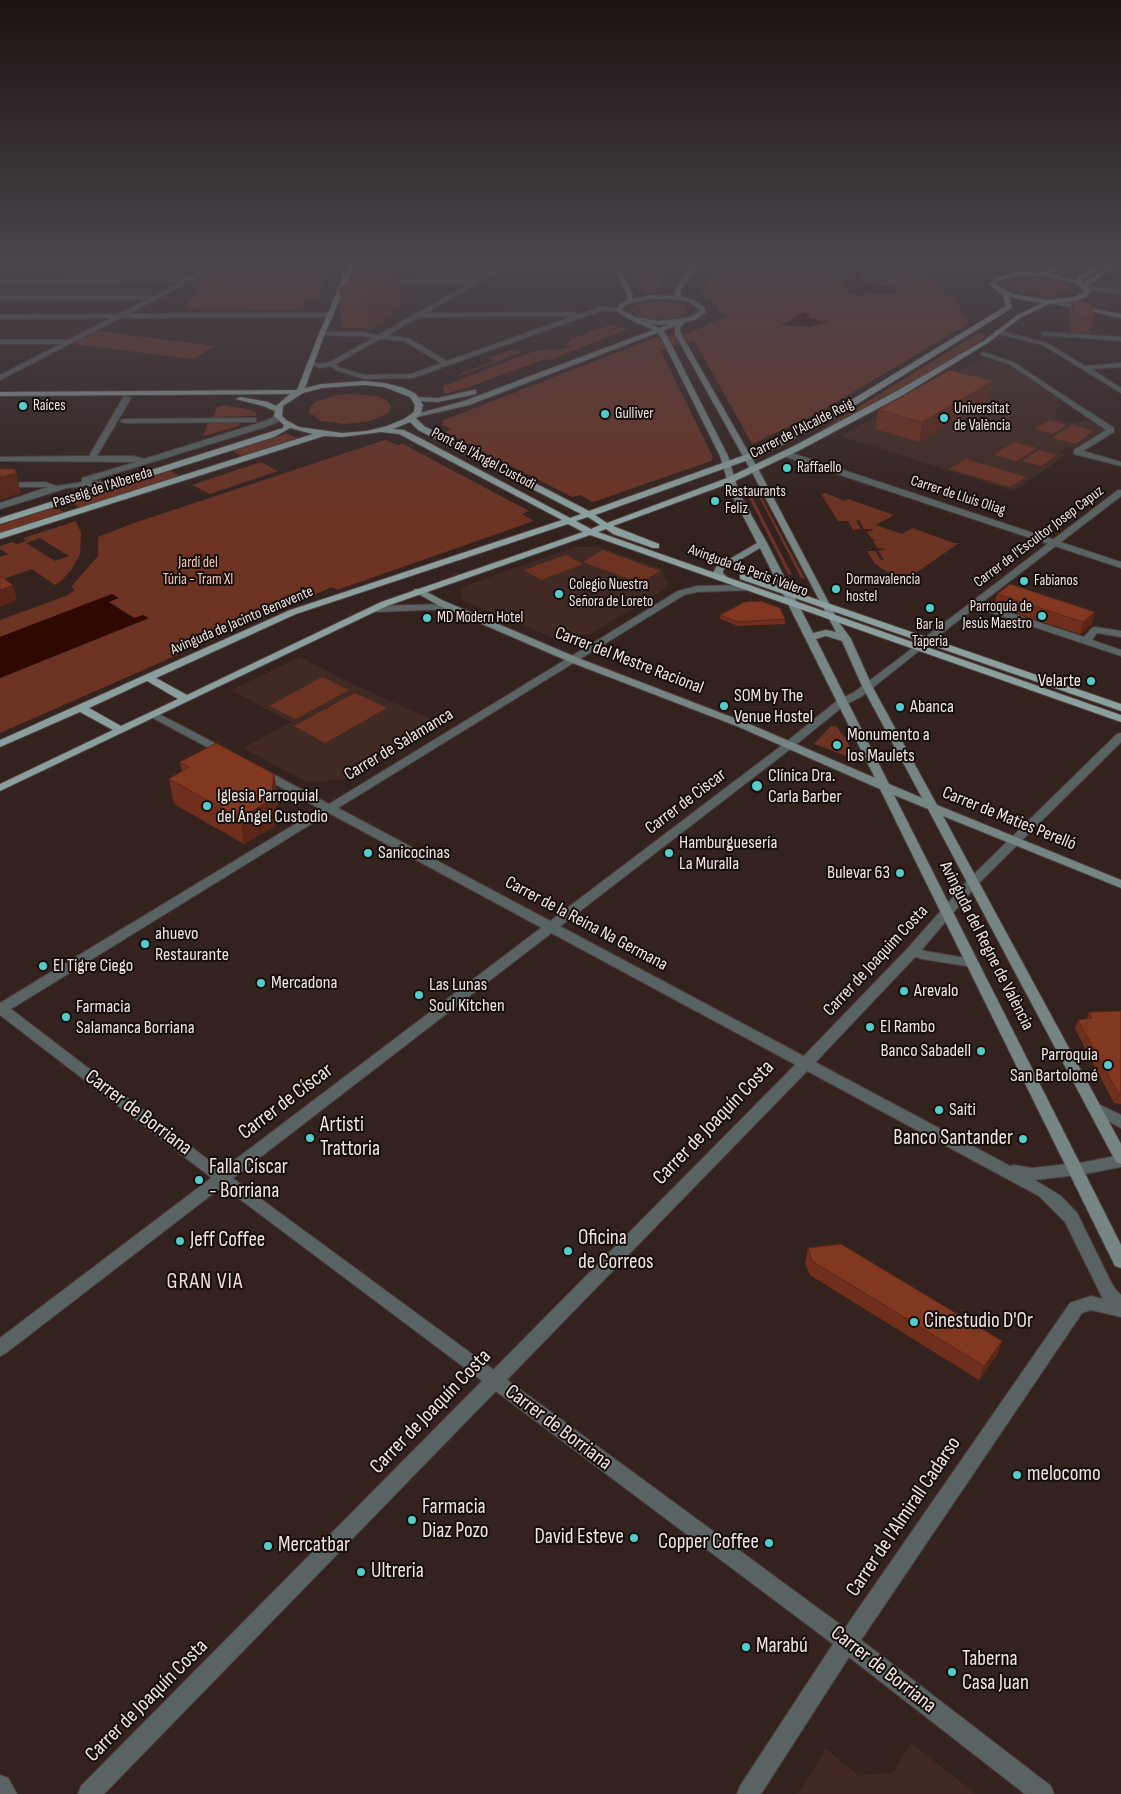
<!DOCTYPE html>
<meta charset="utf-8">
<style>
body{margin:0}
canvas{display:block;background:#33221e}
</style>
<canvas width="1121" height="1794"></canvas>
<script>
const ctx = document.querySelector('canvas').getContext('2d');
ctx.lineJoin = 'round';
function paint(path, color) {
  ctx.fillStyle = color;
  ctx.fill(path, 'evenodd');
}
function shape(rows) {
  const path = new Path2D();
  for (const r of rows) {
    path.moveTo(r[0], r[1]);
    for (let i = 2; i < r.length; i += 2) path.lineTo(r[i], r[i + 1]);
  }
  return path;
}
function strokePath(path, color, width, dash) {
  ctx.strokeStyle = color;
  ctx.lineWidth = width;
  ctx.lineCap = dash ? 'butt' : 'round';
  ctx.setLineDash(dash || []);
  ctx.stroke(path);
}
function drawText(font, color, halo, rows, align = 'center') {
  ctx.font = font + ' "Sofia Sans Condensed",sans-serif';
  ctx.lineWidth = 4;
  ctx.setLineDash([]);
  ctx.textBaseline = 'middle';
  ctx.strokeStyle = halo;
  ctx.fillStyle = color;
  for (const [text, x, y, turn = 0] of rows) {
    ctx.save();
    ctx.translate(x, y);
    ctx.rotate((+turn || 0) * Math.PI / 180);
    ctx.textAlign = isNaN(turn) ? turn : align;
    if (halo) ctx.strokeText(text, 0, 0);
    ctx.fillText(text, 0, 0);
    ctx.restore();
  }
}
paint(shape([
 [979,360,1007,364,1059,398,1055,418,1065,422,1091,421,1104,429,1075,449,1067,447,1060,452,1067,454,1013,491,841,436],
 [575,547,599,547,662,569,668,587,589,635,552,637,461,600,462,587],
 [300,657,359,687,441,724,350,779,307,782,243,748,291,722,231,690],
 [911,1743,976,1794,798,1794,826,1749,859,1776,894,1772]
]), '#412a23');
paint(shape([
 [229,264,333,264,317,299,303,298,302,301,306,302,301,310,184,309,205,276],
 [627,264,674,264,656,293,643,293],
 [715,264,913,264,945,293,955,298,962,314,971,322,816,414,752,444,694,340,660,350,713,457,711,461,593,502,580,495,572,497,445,432,451,429,440,424,444,423,441,421,654,338,690,333,728,315,720,313,717,305,700,294,707,284],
 [1039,279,1058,282,1065,285,1070,290,1063,294,1048,296,1023,292,1014,287,1013,285,1016,282],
 [660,301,682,304,686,307,687,312,679,317,655,319,639,316,631,311,631,308,637,304],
 [611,325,619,326,581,341,621,327,628,329,549,360,545,359,466,388,444,394,443,386,532,352,554,348,557,350,570,347,566,344,572,340,569,339],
 [98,331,183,342,214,346,194,359,72,344],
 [979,333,986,334,981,341,911,383,814,434],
 [511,350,521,352,459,376,457,375,495,361,489,358],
 [350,394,376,396,385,399,390,404,391,408,388,413,371,421,345,424,321,421,309,412,310,407,315,402,337,395],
 [224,405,251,410,256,413,257,416,213,417,217,407],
 [1049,420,1067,425,1053,434,1034,429],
 [208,423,239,423,239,426,203,436],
 [1072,425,1094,431,1075,444,1052,438],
 [285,434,299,438,242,456,232,451],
 [385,440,397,445,403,444,529,511,522,514,534,521,337,590,332,587,0,733,0,678,149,618,134,618,108,602,118,598,112,594,0,637,0,620,66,596,75,590,71,587,98,556,98,537,131,524],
 [1014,442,1037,448,1017,461,994,455],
 [1039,450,1057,455,1041,466,1022,461],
 [966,459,1026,477,1010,487,949,469],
 [261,462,278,471,210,494,192,485],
 [170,471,180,476,80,508,71,502],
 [754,487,756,487,805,579,801,578],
 [748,489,792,575,788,574,745,490],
 [825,493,845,501,848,499,894,515,876,525,902,534,912,528,954,543,959,543,907,579,889,573,875,564,867,551,875,551,881,560,884,560,878,551,886,549,877,548,873,540,879,540,872,539,867,532,873,530,873,529,864,529,859,520,856,521,861,529,859,529,853,530,848,521,838,521,821,494],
 [56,507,65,513,0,534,0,525],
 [76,521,81,533,80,554,72,569,61,581,55,585,32,569,0,580,0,557,8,554,0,549,0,546,12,542,17,544,27,541,23,538],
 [40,538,69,556,55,561,26,543],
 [603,550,660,571,640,583,583,562],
 [566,555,583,564,541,580,524,570],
 [322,677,349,690,296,719,269,706],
 [355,693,387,708,325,743,294,726],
 [831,726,836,726,847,740,851,752,849,757,814,744]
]), '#6c3323');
paint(shape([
 [807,264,815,264,818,267,827,270,859,273,862,274,858,275,859,279,874,285,892,286,897,291,891,294,874,293,864,296,850,294,847,291,848,288,843,284,845,281,852,279,850,275,822,272,813,269],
 [804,312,809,314,809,318,829,322,810,327,781,325],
 [112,594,119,598,109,602,134,618,143,615,149,618,0,678,0,637]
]), '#2f0801');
const pedestrian = shape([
 [1044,332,1121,337,1121,341,1042,335,1042,333,1044,332],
 [983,352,1013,362,1045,383,1039,384,1009,364,981,355,980,354,983,352],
 [253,418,256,418,256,422,124,423,120,421,124,419,253,418],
 [974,601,1084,637,1092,628,1095,627,1121,631,1121,637,1097,633,1092,640,1121,650,1121,656,971,606,969,604,974,601]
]);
const minor = shape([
 [0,264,172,264,173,265,170,267,0,268,0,264],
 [216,264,223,264,128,314,330,313,333,315,330,317,120,318,0,380,0,375,61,344,0,344,0,340,68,340,111,318,0,319,0,315,118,314,148,299,0,300,0,296,154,296,181,282,0,284,0,280,187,279,216,264],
 [504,264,511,264,426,313,575,312,578,315,602,306,622,309,619,311,603,310,413,378,364,379,336,370,331,366,320,368,308,363,311,361,320,364,330,362,373,338,363,336,322,335,319,333,320,332,363,332,378,335,471,283,385,283,383,280,477,279,504,264],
 [420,316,422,317,574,316,447,361,408,338,387,336,420,316],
 [380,339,404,341,441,363,412,374,364,375,340,368,336,364,380,339],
 [1085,286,1121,290,1121,294,1083,289,1085,286],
 [997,330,1047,343,1085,366,1121,363,1121,367,1091,369,1121,388,1121,393,1043,345,995,333,995,331,997,330],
 [1039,382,1043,382,1114,428,1114,432,1083,451,1121,462,1121,466,1074,454,1074,450,1106,430,1039,384,1039,382],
 [124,396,131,398,97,456,134,456,144,459,256,424,272,418,275,414,282,416,278,422,262,428,91,481,104,482,104,491,98,491,97,486,90,486,67,488,0,509,0,503,48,487,0,487,0,483,45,482,57,486,82,482,82,478,136,462,0,461,0,457,89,456,124,396],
 [783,452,789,452,1121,562,1121,568,783,456,783,452],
 [749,585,752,586,752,590,697,592,684,595,338,808,1010,1166,1014,1165,1032,1168,1085,1162,1121,1155,1121,1167,1085,1174,1035,1180,1061,1196,1077,1213,1109,1278,1115,1289,1121,1295,1121,1317,1091,1310,1082,1313,861,1640,1051,1786,1054,1794,1025,1794,849,1657,761,1794,737,1794,740,1786,833,1644,217,1182,0,1015,0,1003,320,809,257,774,255,772,257,770,265,770,329,804,678,591,697,586,749,585],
 [329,813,1039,1196,1065,1222,1103,1299,1091,1296,1070,1303,845,1628,227,1174,11,1009,329,813],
 [449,604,452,605,452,609,374,612,369,609,374,606,449,604],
 [926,638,929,639,929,643,861,697,846,704,793,747,785,747,784,745,785,743,838,700,853,693,926,638],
 [155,712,230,751,231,753,226,756,222,755,151,717,150,715,155,712],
 [1121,733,1121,742,976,886,968,886,966,883,968,880,1117,734,1121,733],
 [913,947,925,951,972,959,977,960,979,963,977,966,972,967,922,959,908,954,906,951,908,948,913,947],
 [1094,1102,1121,1115,1121,1128,1089,1111,1087,1107,1089,1103,1094,1102],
 [0,1775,8,1778,17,1794,0,1794,0,1775]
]);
const tertiary = shape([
 [1118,490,1121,490,1121,496,929,643,923,643,923,639,1118,490],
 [789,742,794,745,793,747,6,1353,0,1356,0,1338,785,743,789,742],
 [972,879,978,883,976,886,918,954,811,1067,104,1794,78,1794,81,1786,801,1059,908,948,968,880,972,879]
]);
const secondary = shape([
 [612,264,618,264,633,295,632,299,652,295,675,296,675,290,691,264,697,264,681,290,681,296,693,300,704,307,706,312,695,320,685,322,680,328,681,334,762,476,840,624,851,639,872,686,937,805,1121,880,1121,888,943,816,1121,1144,1121,1164,1116,1162,928,809,894,795,1121,1245,1121,1268,1115,1266,880,789,739,727,570,662,438,605,413,591,415,589,421,589,444,601,578,658,747,723,875,778,760,548,723,570,723,573,729,579,727,581,721,581,713,573,716,567,757,543,731,493,720,456,661,337,657,333,469,405,413,418,409,416,464,401,653,330,631,320,616,311,619,304,626,301,627,295,612,264],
 [652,299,680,300,689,302,699,309,700,311,691,317,659,321,635,317,622,310,626,304,652,299],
 [649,323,659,325,669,324,659,328,649,323],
 [675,326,675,334,754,476,836,632,826,630,813,633,767,543,739,493,728,456,667,336,663,331,675,326],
 [826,636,842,641,862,686,922,798,889,784,816,639,826,636],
 [1051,300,1121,314,1121,318,1049,303,1051,300],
 [473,390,476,390,476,394,438,402,416,401,412,399,416,397,438,398,473,390]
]);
const primary = shape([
 [349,264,355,264,324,336,305,388,322,384,364,381,385,383,404,388,416,394,423,405,421,413,416,418,424,426,589,511,756,451,830,413,1006,306,1002,294,991,286,990,283,996,278,1016,272,1042,272,1062,276,1084,283,1113,264,1119,264,1087,286,1090,291,1087,296,1077,301,1049,304,1020,318,989,342,903,395,800,450,733,482,613,526,659,544,659,548,653,548,613,534,606,529,598,532,1121,715,1121,722,590,535,387,606,0,791,0,784,113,730,80,712,0,747,0,740,290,610,562,520,399,434,381,432,342,437,324,436,0,539,0,533,313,434,290,428,274,437,0,524,0,518,283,428,284,425,274,416,275,411,263,406,236,399,240,397,268,402,276,406,290,394,0,396,0,392,297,390,318,336,349,264],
 [1016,276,1042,276,1059,279,1075,283,1084,291,1076,297,1048,300,1013,294,997,285,996,283,1000,280,1016,276],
 [1009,297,1042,303,1016,316,985,340,897,391,794,446,727,478,607,523,595,515,762,455,836,417,1004,313,1012,307,1009,297],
 [364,385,384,387,410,397,415,405,414,412,404,419,387,426,367,431,342,433,299,427,286,420,282,416,283,406,303,393,322,388,364,385],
 [410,422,418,430,581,514,570,518,420,438,404,430,393,429,410,422],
 [588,517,600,525,591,529,576,521,588,517],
 [568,524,583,532,381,602,187,695,156,678,296,614,568,524],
 [147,681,178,699,121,726,89,708,147,681],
 [743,574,1121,704,1121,711,740,579,740,575,743,574]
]);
const trunk = shape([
 [1062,264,1070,264,1044,275,1039,274,1062,264],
 [1096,264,1103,264,1079,283,1075,283,1079,276,1096,264]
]);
strokePath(pedestrian, '#4d3d39', 2);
strokePath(minor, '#4d3d39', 2);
strokePath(tertiary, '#4d3d39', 2);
strokePath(secondary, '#4d3d39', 2);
strokePath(primary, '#4d3d39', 2);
strokePath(trunk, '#4d3d39', 2);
paint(pedestrian, '#596363');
paint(minor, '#596363');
paint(tertiary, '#596363');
paint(secondary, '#758584');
paint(primary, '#8b9f9e');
paint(trunk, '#94abaa');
paint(shape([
 [356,274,402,305,380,323,369,329,342,327,339,289],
 [1072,301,1094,317,1090,333,1071,332,1069,317],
 [993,381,989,400,919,442,875,429,878,410],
 [997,594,1092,624,1080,634,994,606],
 [720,615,785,619,785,624,738,626,720,619],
 [180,762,274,774,278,799,275,826,244,844,174,804,169,779,182,772],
 [1121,1011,1121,1104,1114,1103,1075,1029,1078,1020,1087,1019,1089,1012],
 [808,1248,1002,1341,997,1355,979,1380,810,1275,805,1263]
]), '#702f1c');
paint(shape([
 [400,269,402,305,380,323,369,329,366,291],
 [993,381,989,400,919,442,922,422],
 [15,469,21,493,0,500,0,477],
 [13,585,17,600,0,607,0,590],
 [1095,612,1092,624,1080,634,1083,622],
 [274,774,278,799,275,826,244,844,240,818],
 [1002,1341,997,1355,979,1380,984,1366]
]), '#5b2617');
const building = shape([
 [400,269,377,286,366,291,339,289,356,274,400,269],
 [1072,301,1091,303,1094,317,1074,316,1072,301],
 [950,370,993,381,922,422,878,410,950,370],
 [0,469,15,469,16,473,0,477,0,469],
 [0,576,13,585,0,590,0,576],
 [1010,584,1095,612,1083,622,997,594,1010,584],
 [761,601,780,608,785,619,739,622,720,615,745,602,761,601],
 [216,743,274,774,271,800,240,818,169,779,189,767,180,762,216,743],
 [1121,1011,1121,1094,1118,1093,1078,1020,1092,1018,1089,1012,1121,1011],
 [841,1244,1002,1341,984,1366,812,1261,808,1248,841,1244]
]);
paint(building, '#823721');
strokePath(building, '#5b2617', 1);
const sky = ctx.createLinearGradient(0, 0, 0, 515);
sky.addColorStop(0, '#1c1310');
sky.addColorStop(0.51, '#4a444c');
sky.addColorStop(1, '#4a444c00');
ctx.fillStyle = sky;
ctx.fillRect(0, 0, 1121, 515);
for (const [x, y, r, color] of [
 [23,406,5,"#53cdcb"],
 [605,414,5,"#53cdcb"],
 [944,418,5,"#53cdcb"],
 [787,468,5,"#53cdcb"],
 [715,501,5,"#53cdcb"],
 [1024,581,5,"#53cdcb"],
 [836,589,5,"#53cdcb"],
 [559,594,5,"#53cdcb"],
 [930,608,5,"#53cdcb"],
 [1042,616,5,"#53cdcb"],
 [427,618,5,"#53cdcb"],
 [1091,681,5,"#53cdcb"],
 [724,706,5,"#53cdcb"],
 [900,707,5,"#53cdcb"],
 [837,745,5,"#53cdcb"],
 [757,786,6,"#53cdcb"],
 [207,806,5,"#53cdcb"],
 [368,853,5,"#53cdcb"],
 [669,853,5,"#53cdcb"],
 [900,873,5,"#53cdcb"],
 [145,944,5,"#53cdcb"],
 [43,966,5,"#53cdcb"],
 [261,983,5,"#53cdcb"],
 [904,991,5,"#53cdcb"],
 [419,995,5,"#53cdcb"],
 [66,1017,5,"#53cdcb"],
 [870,1027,5,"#53cdcb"],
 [981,1051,5,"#53cdcb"],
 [1108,1065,5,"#53cdcb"],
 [939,1110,5,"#53cdcb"],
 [310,1138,5,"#53cdcb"],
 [1023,1139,5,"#53cdcb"],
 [199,1180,5,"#53cdcb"],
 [180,1241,5,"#53cdcb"],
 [568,1251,5,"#53cdcb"],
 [914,1322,5,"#53cdcb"],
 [1017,1475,5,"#53cdcb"],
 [412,1520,5,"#53cdcb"],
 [634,1538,5,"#53cdcb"],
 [769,1543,5,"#53cdcb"],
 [268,1546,5,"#53cdcb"],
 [361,1572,5,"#53cdcb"],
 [746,1647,5,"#53cdcb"],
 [952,1672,5,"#53cdcb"]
]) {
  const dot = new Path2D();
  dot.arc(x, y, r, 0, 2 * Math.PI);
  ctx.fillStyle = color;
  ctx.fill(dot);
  strokePath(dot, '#150e0c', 2);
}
drawText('15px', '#f0e5e1', '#150e0c', [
 ["Raíces",33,406],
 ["Universitat",954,409],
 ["de València",954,426],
 ["Gulliver",615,414],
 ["Raffaello",797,468],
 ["Restaurants",725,492],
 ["Feliz",725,509],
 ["Dormavalencia",846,580],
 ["hostel",846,597],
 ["Fabianos",1034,581],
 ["Colegio Nuestra",569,585],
 ["Señora de Loreto",569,602],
 ["Parroquia de",1032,607,"right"],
 ["Jesús Maestro",1032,624,"right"],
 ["MD Modern Hotel",437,618],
 ["Bar la",930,625,"center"],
 ["Taperia",930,642,"center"]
], 'left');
drawText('15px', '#f0e5e1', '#150e0c', [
 ["Carrer de l'Alcalde Reig",802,429,-27],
 ["Pont de l'Àngel Custodi",483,459,28],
 ["Passeig de l'Albereda",103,488,-18],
 ["Carrer de Lluís Oliag",958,496,18],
 ["Carrer de l'Escultor Josep Capuz",1039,537,-37],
 ["Avinguda de Peris i Valero",748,571,20],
 ["Avinguda de Jacinto Benavente",242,621,-23]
]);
drawText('15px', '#f7c9bb', '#150e0c', [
 ["Jardí del",198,563],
 ["Túria - Tram XI",198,580]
]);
drawText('18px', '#f0e5e1', '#150e0c', [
 ["Carrer del Mestre Racional",629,661,21],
 ["Carrer de Salamanca",399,745,-31],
 ["Carrer de Ciscar",686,802,-37],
 ["Carrer de Maties Perelló",1009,819,22],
 ["Carrer de la Reina Na Germana",586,924,28],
 ["Avinguda del Regne de València",986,946,63],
 ["Carrer de Joaquim Costa",876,961,-47]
]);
drawText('18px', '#f0e5e1', '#150e0c', [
 ["Velarte",1081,681,"right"],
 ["SOM by The",734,696],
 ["Venue Hostel",734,717],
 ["Abanca",910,707],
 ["Monumento a",847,735],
 ["los Maulets",847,756],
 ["Clínica Dra.",768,776],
 ["Carla Barber",768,797],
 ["Iglesia Parroquial",217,796],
 ["del Ángel Custodio",217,817],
 ["Hamburguesería",679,843],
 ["La Muralla",679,864],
 ["Sanicocinas",378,853],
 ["Bulevar 63",890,873,"right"],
 ["ahuevo",155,934],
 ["Restaurante",155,955],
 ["El Tigre Ciego",53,966],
 ["Mercadona",271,983],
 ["Las Lunas",429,985],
 ["Soul Kitchen",429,1006],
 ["Arevalo",914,991],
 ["Farmacia",76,1007],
 ["Salamanca Borriana",76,1028],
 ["El Rambo",880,1027],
 ["Banco Sabadell",971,1051,"right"],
 ["Parroquia",1098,1055,"right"],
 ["San Bartolomé",1098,1076,"right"],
 ["Saiti",949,1110]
], 'left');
drawText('21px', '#f0e5e1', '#150e0c', [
 ["Carrer de Císcar",286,1102,-37],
 ["Carrer de Borriana",138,1113,37],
 ["Carrer de Joaquín Costa",714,1123,-46],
 ["Carrer de Joaquín Costa",431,1412,-46],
 ["Carrer de Borriana",558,1428,37],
 ["Carrer de l'Almirall Cadarso",904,1517,-56],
 ["Carrer de Borriana",883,1670,38],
 ["Carrer de Joaquín Costa",147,1701,-45]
]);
drawText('21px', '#f0e5e1', '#150e0c', [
 ["Artisti",320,1126],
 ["Trattoria",320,1150],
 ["Banco Santander",1013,1139,"right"],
 ["Falla Císcar",209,1168],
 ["- Borriana",209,1192],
 ["Oficina",578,1239],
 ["de Correos",578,1263],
 ["Jeff Coffee",190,1241],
 ["Cinestudio D'Or",924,1322],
 ["melocomo",1027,1475],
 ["Farmacia",422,1508],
 ["Diaz Pozo",422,1532],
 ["David Esteve",624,1538,"right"],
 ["Copper Coffee",759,1543,"right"],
 ["Mercatbar",278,1546],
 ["Ultreria",371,1572],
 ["Marabú",756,1647],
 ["Taberna",962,1660],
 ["Casa Juan",962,1684]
], 'left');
ctx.letterSpacing = '1px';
drawText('22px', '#f2dbd5', '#150e0c', [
 ["GRAN VIA",205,1282]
]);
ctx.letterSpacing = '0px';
</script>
